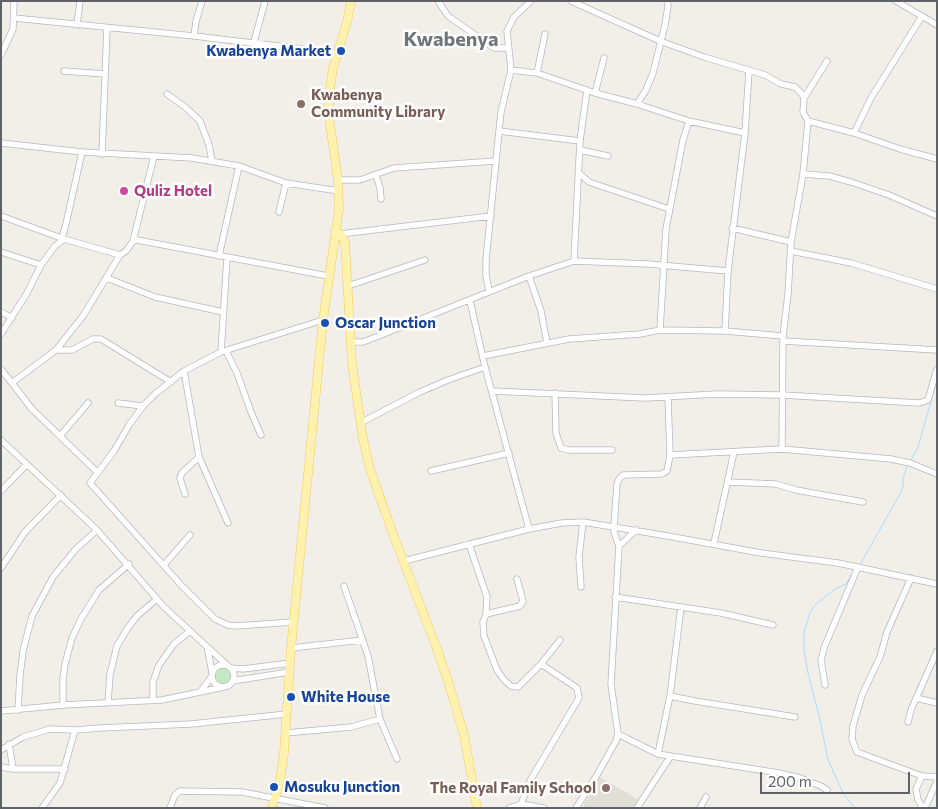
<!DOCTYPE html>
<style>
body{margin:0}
#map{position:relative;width:938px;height:809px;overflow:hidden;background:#f1efe8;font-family:Commissioner,sans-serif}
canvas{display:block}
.frame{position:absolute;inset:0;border:2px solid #5f6368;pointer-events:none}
.scale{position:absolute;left:760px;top:772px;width:150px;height:22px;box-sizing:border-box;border:2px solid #5f6368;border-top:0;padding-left:6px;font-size:15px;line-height:18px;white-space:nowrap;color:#5f6368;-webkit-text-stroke:4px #fff;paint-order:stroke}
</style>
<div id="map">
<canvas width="938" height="809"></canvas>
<div class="frame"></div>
<div class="scale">200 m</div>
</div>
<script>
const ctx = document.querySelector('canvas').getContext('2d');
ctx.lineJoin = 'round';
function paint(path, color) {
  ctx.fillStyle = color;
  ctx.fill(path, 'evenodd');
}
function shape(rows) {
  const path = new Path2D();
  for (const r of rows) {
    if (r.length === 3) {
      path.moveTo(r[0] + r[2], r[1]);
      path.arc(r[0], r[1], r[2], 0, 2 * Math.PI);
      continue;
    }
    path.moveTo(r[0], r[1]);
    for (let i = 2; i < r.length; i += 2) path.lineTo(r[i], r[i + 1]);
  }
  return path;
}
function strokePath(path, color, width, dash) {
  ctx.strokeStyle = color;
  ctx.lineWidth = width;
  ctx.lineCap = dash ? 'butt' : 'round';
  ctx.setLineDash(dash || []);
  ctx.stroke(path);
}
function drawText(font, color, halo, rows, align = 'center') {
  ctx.font = font + ' Commissioner,sans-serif';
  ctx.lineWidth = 5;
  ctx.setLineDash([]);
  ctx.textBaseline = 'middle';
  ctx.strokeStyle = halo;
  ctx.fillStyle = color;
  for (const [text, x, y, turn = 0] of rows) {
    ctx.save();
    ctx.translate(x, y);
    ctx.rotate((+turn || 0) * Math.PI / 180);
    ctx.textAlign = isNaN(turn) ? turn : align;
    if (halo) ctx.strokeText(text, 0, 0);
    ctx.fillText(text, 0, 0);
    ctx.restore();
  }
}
paint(shape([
 [600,777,639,800,635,808,586,808,583,806]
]), '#e1ded6');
paint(shape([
 [223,676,8]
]), '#c5e8c5');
strokePath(shape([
 [911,460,918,447,935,387],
 [861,563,901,492,903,487,903,478,907,467],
 [852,574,846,584,835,589,816,604,810,612,804,633,804,650,808,673,820,720,828,760,844,795,855,808]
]), '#aadaff', 1);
const minor = shape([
 [438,1,448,16,494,48,508,48],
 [571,1,660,41,704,57,765,75,781,84,795,87,802,94,804,98,803,112,808,121,803,174,791,242,788,294,783,336,782,449],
 [896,1,937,25],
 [14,18,194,36,337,53],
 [77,25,80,1],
 [194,36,196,21,202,1],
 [254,42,265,1],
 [1,55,13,29,14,1],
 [511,70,537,73,595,93,637,104,689,121,745,133],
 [64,71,105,74],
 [537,73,545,34],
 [595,93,604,58],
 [167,94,185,107,200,121,209,145,212,161],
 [804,98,827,61],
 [637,104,646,90,653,73,665,25,668,6,667,1],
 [808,121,854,133,900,149,937,159],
 [499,131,580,141],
 [854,133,871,98,922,16],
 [1,143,82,152,192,158,239,166,286,183,339,191],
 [580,150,608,156],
 [102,154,107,28],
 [579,173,589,182,669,209],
 [803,174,829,176,851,182,889,195,937,216],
 [376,175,380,188,381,199],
 [338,180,360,180,394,168,496,161],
 [279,212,286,183],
 [1,216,64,239,120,255,126,251,133,241,137,240,328,276],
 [732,228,791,242],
 [340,234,491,216],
 [62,238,66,224,82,152],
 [133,241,154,156],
 [791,251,851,263,937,289],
 [1,252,41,265],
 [219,256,239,166],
 [574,261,580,141,587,90],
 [529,276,541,311,547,343],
 [107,278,155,297,223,312],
 [348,286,425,260],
 [489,292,486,275,486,260,499,131,501,112,511,70,507,31,514,17,531,1],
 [470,301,485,367,529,529],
 [1,312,12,318],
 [660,330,666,229,683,140,689,121],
 [725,331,728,271,745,133,749,71],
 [1,334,27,293,41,265,55,246,64,239],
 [783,341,937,350],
 [350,342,363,342,371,339,529,276,574,261,648,264,728,271],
 [56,350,72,350,93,339,101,339,171,382],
 [226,351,237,373,251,412,261,435],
 [221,352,227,258],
 [483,356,569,339,640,334,660,330,725,331,783,336],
 [1,369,32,409,97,472],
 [184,371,199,457,228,523],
 [13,382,56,350,83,316,120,255],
 [492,391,645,398,717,394,782,395,919,403,928,400,937,369],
 [555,393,556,433,561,448,568,450,612,450],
 [118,403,143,406],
 [360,423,420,392,448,380,485,367],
 [60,436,88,403],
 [1,440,97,530,164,607,228,666],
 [670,455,782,449,891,459,910,463,937,474],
 [431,471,509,453],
 [728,482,776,484,796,490,863,502],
 [1,491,27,464],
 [185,494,180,478,182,473,199,457],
 [714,543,734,452],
 [469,544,487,597,486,614,483,622,484,636,497,670,504,680,511,686,518,687,541,664,560,640],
 [619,546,636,530],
 [404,561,529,529,562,523,583,522,662,535,761,553,838,563,937,584],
 [164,565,190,535],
 [1,568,25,532,61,495],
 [911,578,887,632,880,657,862,695,853,726,852,739,857,752,865,755,922,776,937,777],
 [344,586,368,656,380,719,397,759],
 [581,587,579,557,583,522],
 [615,597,721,613,773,625],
 [486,614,520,606,523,601,517,579],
 [294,622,235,626,228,625,215,619,182,586,90,483,114,451,129,425,143,406,155,394,184,371,221,352,323,320],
 [207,647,212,672],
 [291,648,363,640],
 [223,676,11],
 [231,668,243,669,290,663],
 [232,681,289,672],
 [825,685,821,660,824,648,858,567],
 [201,691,212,676],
 [670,696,695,701,795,717],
 [916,698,937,703],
 [153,700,153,682,159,665,174,644,190,631],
 [108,703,110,674,117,646,127,629,137,616,157,599],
 [63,705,63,679,65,664,72,638,81,619,99,590,129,564],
 [18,710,20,676,23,651,32,616,53,577,76,549,97,530],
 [1,711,63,705,162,700,224,687],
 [908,722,911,710,937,651],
 [286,733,351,727,380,719],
 [618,734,658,754,779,773,800,778,821,786,827,790],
 [9,744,13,769],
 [1,750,23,737,50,729,75,730,100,728,191,724,287,714],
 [658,754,670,696,681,607],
 [1,767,13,769,65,769],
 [922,776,916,789,918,800,923,808],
 [521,804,531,779,579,698,577,688,541,664],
 [42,808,60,783,75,730],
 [170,808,175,795,180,791,242,792,325,808],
 [509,808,521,804,544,808],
 [576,808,597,775,616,741,618,734,611,684,619,546,614,532,614,527,617,484,619,479,623,475,662,474,667,471,670,455,668,397],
 [637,808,670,757],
 [700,808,706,797],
 [925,808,937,781]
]);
const major = shape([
 [335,231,340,234,345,242,352,364,363,439,370,469,393,534,437,649,448,681,464,735,477,808],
 [272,808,280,780,284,753,291,648,323,320,339,209,338,180,329,117,329,95,333,68,347,22,351,1]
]);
strokePath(minor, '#b5b8bc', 7);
strokePath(major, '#f2c960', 9);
strokePath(minor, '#fff', 5.5);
strokePath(major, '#fff2af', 8);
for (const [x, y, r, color] of [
 [341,51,5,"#1a4fb4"],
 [301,104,5,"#8d6e63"],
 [124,191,5,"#d1479c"],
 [325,323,5,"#1a4fb4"],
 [291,697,5,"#1a4fb4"],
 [274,787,5,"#1a4fb4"],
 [606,788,5,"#8d6e63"]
]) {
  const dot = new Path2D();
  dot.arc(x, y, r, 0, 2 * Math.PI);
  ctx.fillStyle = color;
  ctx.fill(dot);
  strokePath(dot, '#fff', 2);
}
drawText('bold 15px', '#164399', '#fff', [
 ["Kwabenya Market",331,51,"right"],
 ["Oscar Junction",335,323],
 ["White House",301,697],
 ["Mosuku Junction",284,787]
], 'left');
drawText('bold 15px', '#785e54', '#fff', [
 ["Kwabenya",311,95],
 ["Community Library",311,112],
 ["The Royal Family School",596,788,"right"]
], 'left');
drawText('bold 15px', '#b23c85', '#fff', [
 ["Quliz Hotel",134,191]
], 'left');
drawText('bold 20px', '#70757a', '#fff', [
 ["Kwabenya",451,39]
]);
</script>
